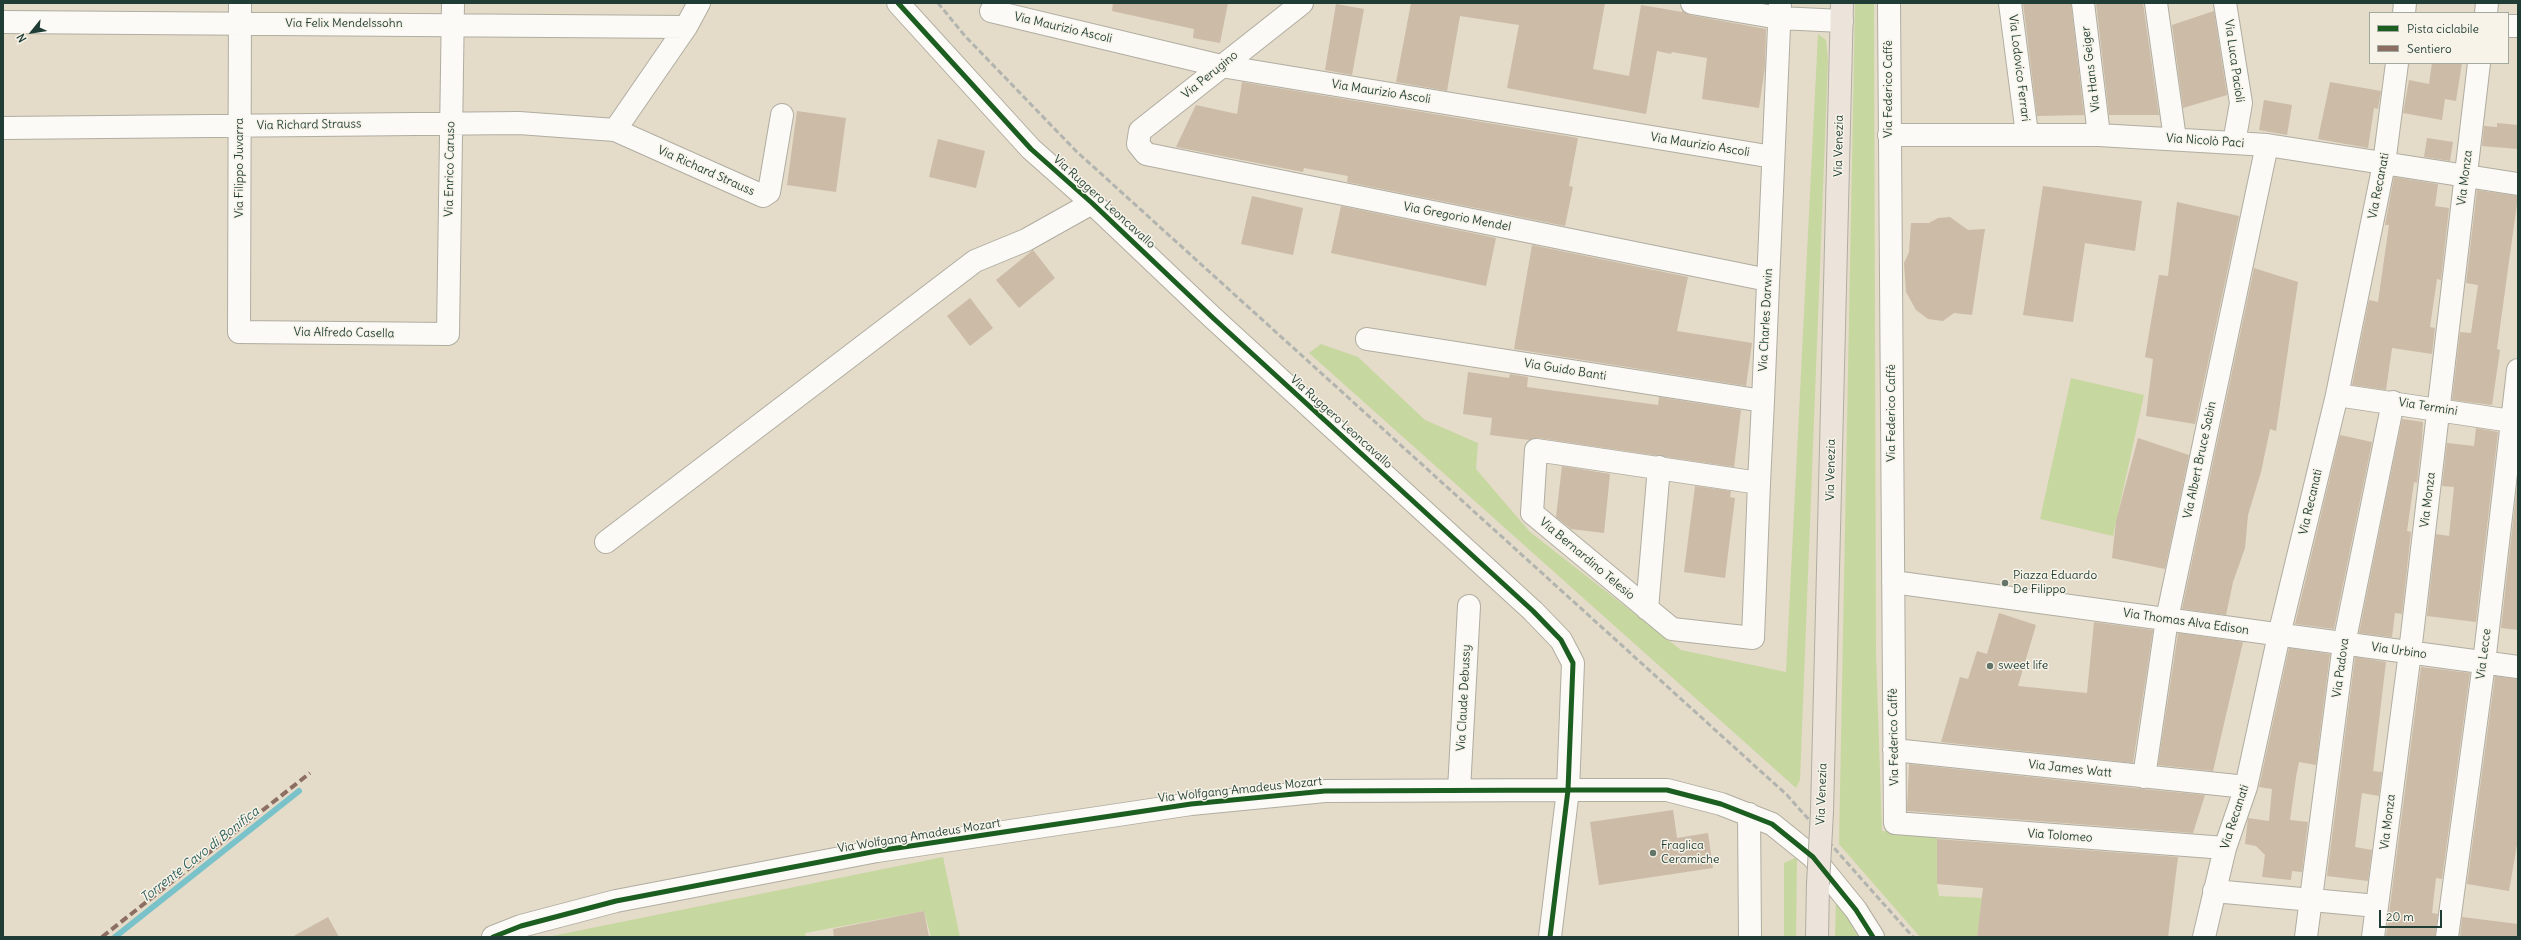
<!DOCTYPE html>
<meta charset="utf-8">
<style>
body{margin:0}
#map{position:relative;width:2521px;height:940px;overflow:hidden;background:#e4dbc9;font-family:Delius,sans-serif}
canvas{display:block}
.frame{position:absolute;inset:0;border:4px solid #1f3d34;pointer-events:none}
.legend{position:absolute;left:2369px;top:12px;width:140px;height:52px;box-sizing:border-box;background:#f7f3e8;border:1px solid #a1aaa0;margin:0;padding:5px 7px;list-style:none;font-size:12px;color:#1f3d34}
.legend li{display:flex;align-items:center;gap:8px;height:20px}
.legend b{width:20px;border:1px solid #a1aaa0}
.north{position:absolute;left:12px;top:12px;width:40px;height:40px;-webkit-text-stroke:3px #f7f3e8;paint-order:stroke;rotate:240deg;font-size:11px;font-weight:700;line-height:16px;text-align:center;color:#1f3d34}
.north::after{content:'';display:block;margin:auto;width:14px;height:18px;background:#1f3d34;clip-path:polygon(50% 0,100% 100%,50% 72%,0 100%)}
.scale{position:absolute;left:2379px;top:910px;width:63px;height:18px;box-sizing:border-box;border:2px solid #1f3d34;border-top:0;padding-left:5px;font-size:12px;line-height:14px;white-space:nowrap;color:#1f3d34;-webkit-text-stroke:3px #f7f3e8;paint-order:stroke}
</style>
<div id="map">
<canvas width="2521" height="940"></canvas>
<div class="frame"></div>
<ul class="legend">
<li><b style="height:5px;background:#1b5e20"></b>Pista ciclabile</li>
<li><b style="height:5px;background:#8d6e63"></b>Sentiero</li>
</ul>
<div class="north">N</div>
<div class="scale">20 m</div>
</div>
<script>
const ctx = document.querySelector('canvas').getContext('2d');
ctx.lineJoin = 'round';
function paint(path, color) {
  ctx.fillStyle = color;
  ctx.fill(path, 'evenodd');
}
function shape(rows) {
  const path = new Path2D();
  for (const r of rows) {
    path.moveTo(r[0], r[1]);
    for (let i = 2; i < r.length; i += 2) path.lineTo(r[i], r[i + 1]);
  }
  return path;
}
function strokePath(path, color, width, dash) {
  ctx.strokeStyle = color;
  ctx.lineWidth = width;
  ctx.lineCap = dash ? 'butt' : 'round';
  ctx.setLineDash(dash || []);
  ctx.stroke(path);
}
function drawText(font, color, halo, rows, align = 'center') {
  ctx.font = font + ' Delius,sans-serif';
  ctx.lineWidth = 3;
  ctx.setLineDash([]);
  ctx.textBaseline = 'middle';
  ctx.strokeStyle = halo;
  ctx.fillStyle = color;
  for (const [text, x, y, turn = 0] of rows) {
    ctx.save();
    ctx.translate(x, y);
    ctx.rotate((+turn || 0) * Math.PI / 180);
    ctx.textAlign = isNaN(turn) ? turn : align;
    if (halo) ctx.strokeText(text, 0, 0);
    ctx.fillText(text, 0, 0);
    ctx.restore();
  }
}
paint(shape([
 [1855,3,1874,3,1876,655,1882,831,1937,834,1937,884,1939,896,1982,898,1977,937,1920,937,1839,844],
 [1818,34,1826,40,1828,60,1800,780,1796,788,1309,353,1321,344,1358,357,1425,420,1478,443,1476,469,1530,532,1681,650,1786,672],
 [2071,378,2144,395,2113,536,2040,519],
 [943,857,960,937,931,937,924,911,805,933,806,937,547,937],
 [1797,857,1796,937,1784,937,1784,863],
 [1836,900,1864,937,1835,937]
]), '#c7d7a0');
strokePath(shape([
 [115,937,299,791]
]), '#7ac2c9', 6);
paint(shape([
 [1113,3,1228,3,1220,43,1193,38,1194,29,1112,11],
 [1411,3,1605,3,1593,69,1629,76,1641,5,1682,12,1682,10,1690,15,1766,29,1765,67,1759,108,1702,99,1707,58,1672,52,1671,54,1657,51,1646,114,1507,88,1519,25,1460,16,1447,91,1396,82],
 [2023,3,2071,3,2084,115,2037,116],
 [2096,3,2143,3,2159,115,2109,115],
 [1336,4,1364,9,1352,75,1325,70],
 [2214,11,2227,95,2183,108,2172,25],
 [2432,63,2462,63,2456,101,2445,99,2442,120,2403,113,2409,80,2429,84],
 [1242,82,1578,138,1569,186,1573,187,1565,226,1347,182,1348,176,1304,168,1303,172,1176,147,1196,105,1237,114],
 [2330,82,2381,91,2378,109,2374,108,2368,148,2318,139],
 [2264,100,2292,105,2287,135,2259,130],
 [797,111,846,118,836,192,787,185],
 [2497,123,2518,125,2518,149,2482,146,2484,126,2497,127],
 [2427,138,2453,142,2450,161,2424,157],
 [938,139,985,151,976,188,929,177],
 [2394,177,2438,184,2435,206,2449,208,2441,280,2437,279,2430,327,2435,328,2432,354,2392,348,2386,390,2352,385,2369,300,2378,302,2389,225,2385,225],
 [2043,186,2142,201,2135,251,2085,243,2073,322,2023,315],
 [2477,190,2518,196,2497,349,2500,350,2492,405,2452,400,2460,332,2471,333,2478,285,2466,283],
 [1252,196,1303,208,1293,255,1241,244],
 [2177,202,2239,216,2195,424,2146,416,2153,359,2145,357,2159,275,2168,276],
 [1341,206,1496,238,1486,286,1331,253],
 [1950,217,1968,230,1985,229,1972,315,1954,313,1943,321,1928,319,1916,310,1906,292,1904,263,1909,252,1911,223,1929,223,1938,218],
 [1532,245,1688,277,1677,331,1752,343,1746,386,1514,349],
 [1033,250,1055,278,1019,308,996,280],
 [2254,268,2298,282,2276,431,2270,429,2261,472,2248,515,2245,548,2233,582,2226,615,2182,609],
 [970,298,993,328,970,346,947,316],
 [1468,372,1509,378,1510,374,1528,377,1527,387,1658,405,1659,397,1741,410,1734,467,1538,438,1529,440,1490,435,1492,418,1463,414],
 [2402,419,2423,422,2422,440,2417,483,2414,482,2407,531,2411,532,2402,614,2395,613,2392,637,2390,637,2359,633],
 [2476,428,2498,432,2476,622,2427,616,2436,534,2449,536,2454,487,2442,486,2447,443,2474,446],
 [2340,435,2372,442,2334,629,2295,624],
 [2138,438,2189,455,2165,569,2112,558,2116,521],
 [1562,466,1610,474,1604,533,1571,529,1556,517],
 [2518,478,2518,630,2501,628],
 [1695,486,1731,491,1730,497,1735,498,1725,578,1684,572],
 [1999,613,2036,625,2018,686,2087,693,2094,622,2153,630,2133,763,1941,742,1960,677,1968,679,1977,651,1987,654],
 [2178,633,2243,642,2213,771,2158,765],
 [2289,648,2330,654,2316,765,2299,762,2296,777,2290,820,2308,822,2302,872,2292,871,2291,880,2262,877,2265,855,2256,846,2245,844,2248,818,2269,821,2272,789,2259,787],
 [2355,657,2386,662,2373,771,2382,772,2379,796,2362,793,2355,847,2372,850,2368,881,2327,876],
 [2421,667,2470,673,2442,879,2436,878,2432,913,2438,914,2435,937,2386,937],
 [2495,676,2518,679,2518,839,2509,891,2467,884],
 [1909,764,2143,789,2205,795,2193,833,1907,811],
 [1673,810,1677,838,1708,833,1713,868,1599,885,1590,822],
 [1937,839,2178,857,2168,937,1977,937,1983,888,1937,884],
 [924,911,929,937,834,937,833,929],
 [328,917,339,937,292,937],
 [2462,917,2518,924,2518,937,2460,937]
]), '#cbbba7');
const minor = shape([
 [240,3,239,332,448,334,453,3],
 [898,3,1031,149,1092,203,1212,317,1533,611,1561,640,1573,663,1568,790,1550,937],
 [1302,3,1140,131,1138,144,1146,154,1768,280],
 [1692,3,1779,18,1842,21],
 [1889,3,1895,823,2225,848],
 [2010,3,2027,134],
 [2083,3,2099,135],
 [2156,3,2175,139],
 [2225,3,2241,103,2234,143],
 [991,11,1221,66,1773,157],
 [2404,13,2405,3],
 [2486,13,2487,3],
 [3,22,686,27],
 [2508,26,2518,26],
 [3,128,519,123,615,130,763,196,769,192,782,115],
 [615,130,686,27,699,3],
 [1889,135,2099,135,2234,143,2267,145,2518,184],
 [1367,339,1763,401],
 [2337,395,2518,422],
 [1759,483,1536,450,1532,513,1672,629,1753,638,1759,483,1763,401,1780,3],
 [606,542,975,261,1026,240,1092,203],
 [1893,582,2518,667],
 [1647,609,1659,467],
 [1894,750,2246,787],
 [2144,777,2167,619,2267,145],
 [1459,790,1469,606],
 [1749,814,1750,937],
 [2214,891,2377,906],
 [493,937,521,926,616,901,877,851,1191,804,1325,791,1568,790,1667,790,1721,804,1772,824,1813,857,1856,910,1873,937],
 [2204,937,2225,848,2246,787,2279,635,2337,395,2384,164,2397,63],
 [2306,937,2344,644,2393,402],
 [2373,937,2410,652,2479,63],
 [2447,937,2484,663,2518,370]
]);
const major = shape([
 [1822,812,1842,3],
 [1817,937,1818,884]
]);
strokePath(minor, '#b0ada1', 24);
strokePath(major, '#b0ada1', 24);
strokePath(minor, '#fbfaf7', 22);
strokePath(major, '#ece4db', 22);
strokePath(shape([
 [938,3,965,36,1076,151,1787,795,1913,937]
]), '#b2b4b0', 3, [6, 3]);
const majorBridge = shape([
 [1818,884,1822,812]
]);
strokePath(majorBridge, '#b0ada1', 24, []);
strokePath(majorBridge, '#ece4db', 22);
strokePath(shape([
 [102,937,310,773]
]), '#8d6e63', 4, [8, 4]);
strokePath(shape([
 [898,3,1031,149,1092,203,1212,317,1533,611,1561,640,1573,663,1568,790,1550,937],
 [493,937,521,926,616,901,877,851,1191,804,1325,791,1568,790,1667,790,1721,804,1772,824,1813,857,1856,910,1873,937]
]), '#1b5e20', 5);
for (const [x, y, r, color] of [
 [2005,583,4,"#647468"],
 [1990,666,4,"#647468"],
 [1653,853,4,"#647468"]
]) {
  const dot = new Path2D();
  dot.arc(x, y, r, 0, 2 * Math.PI);
  ctx.fillStyle = color;
  ctx.fill(dot);
  strokePath(dot, '#f7f3e8', 1.5);
}
drawText('12px', '#1f3d34', '#f7f3e8', [
 ["Via Felix Mendelssohn",344,24],
 ["Via Maurizio Ascoli",1063,28,13],
 ["Via Luca Pacioli",2234,61,82],
 ["Via Lodovico Ferrari",2019,68,83],
 ["Via Hans Geiger",2091,69,-97],
 ["Via Perugino",1210,75,-39],
 ["Via Federico Caffè",1889,89,-90],
 ["Via Maurizio Ascoli",1381,92,9],
 ["Via Richard Strauss",309,125,-1],
 ["Via Nicolò Paci",2205,141,4],
 ["Via Maurizio Ascoli",1700,145,9],
 ["Via Venezia",1839,146,-89],
 ["Via Filippo Juvarra",240,168,-90],
 ["Via Enrico Caruso",450,169,-89],
 ["Via Richard Strauss",706,171,24],
 ["Via Monza",2465,178,-83],
 ["Via Recanati",2379,186,-79],
 ["Via Ruggero Leoncavallo",1104,202,42],
 ["Via Gregorio Mendel",1457,217,11],
 ["Via Charles Darwin",1766,320,-87],
 ["Via Alfredo Casella",344,333,1],
 ["Via Guido Banti",1565,370,9],
 ["Via Termini",2428,407,9],
 ["Via Federico Caffè",1892,413,-90],
 ["Via Ruggero Leoncavallo",1341,422,42],
 ["Via Albert Bruce Sabin",2200,460,-78],
 ["Via Venezia",1831,470,-89],
 ["Via Monza",2428,500,-83],
 ["Via Recanati",2311,502,-77],
 ["Via Bernardino Telesio",1587,559,40],
 ["Via Thomas Alva Edison",2186,622,8],
 ["Via Urbino",2399,651,8],
 ["Via Lecce",2484,654,-83],
 ["Via Padova",2341,668,-82],
 ["Via Claude Debussy",1464,698,-87],
 ["Via Federico Caffè",1894,737,-91],
 ["Via James Watt",2070,769,6],
 ["Via Wolfgang Amadeus Mozart",1240,790,-6],
 ["Via Venezia",1822,794,-88],
 ["Via Recanati",2235,817,-72],
 ["Via Monza",2388,822,-83],
 ["Via Wolfgang Amadeus Mozart",919,836,-9],
 ["Via Tolomeo",2060,836,4]
]);
drawText('12px', '#1f3d34', '#f7f3e8', [
 ["Piazza Eduardo",2013,576],
 ["De Filippo",2013,590],
 ["sweet life",1998,666],
 ["Fraglica",1661,846],
 ["Ceramiche",1661,860]
], 'left');
drawText('italic 13px', '#2a5c59', '#f7f3e8', [
 ["Torrente Cavo di Bonifica",200,855,-38]
]);
</script>
